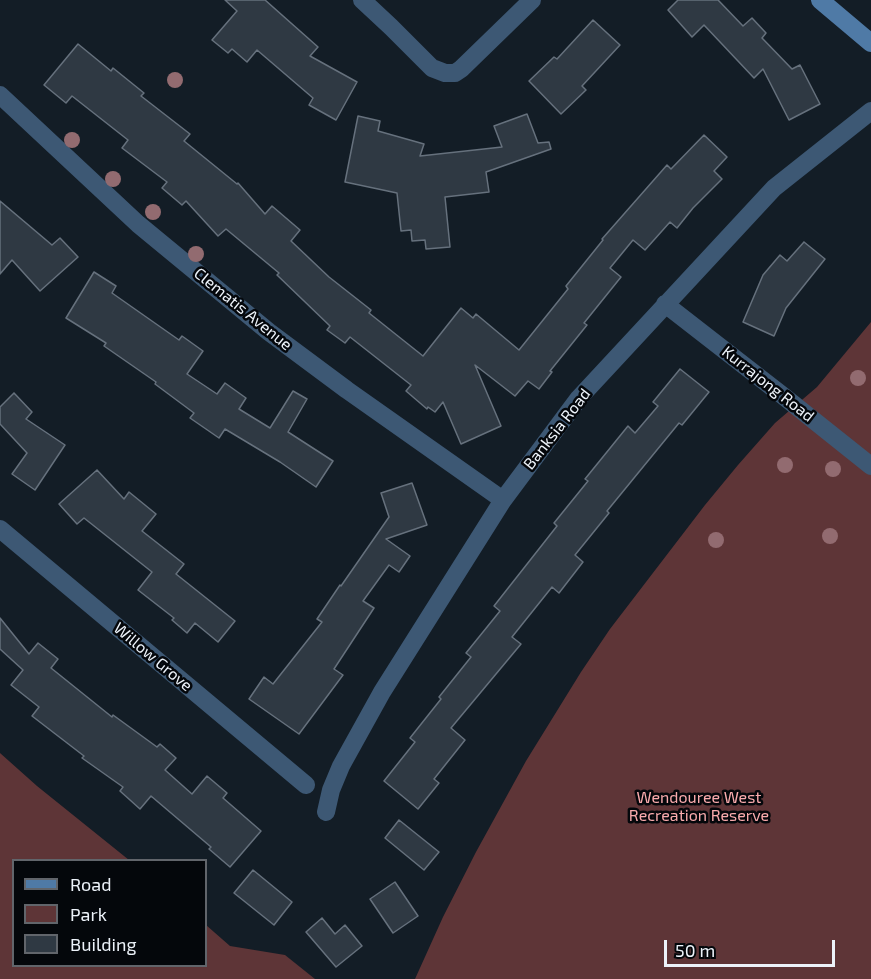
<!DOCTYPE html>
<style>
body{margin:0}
#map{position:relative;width:871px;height:979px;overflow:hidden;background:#131d26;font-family:"Exo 2",sans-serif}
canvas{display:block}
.legend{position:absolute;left:12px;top:859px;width:195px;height:108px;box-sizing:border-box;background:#04070b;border:2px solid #61656b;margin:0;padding:8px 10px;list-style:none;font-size:18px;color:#edf3fa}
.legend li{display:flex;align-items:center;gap:12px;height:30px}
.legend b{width:30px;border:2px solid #61656b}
.scale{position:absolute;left:664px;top:940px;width:171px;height:27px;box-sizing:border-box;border:3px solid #edf3fa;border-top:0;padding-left:8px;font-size:18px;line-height:21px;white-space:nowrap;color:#edf3fa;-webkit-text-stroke:4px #04070b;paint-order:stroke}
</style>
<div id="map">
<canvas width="871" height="979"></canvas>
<ul class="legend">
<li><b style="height:8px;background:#4f7aa6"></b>Road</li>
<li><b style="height:16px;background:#5e3537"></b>Park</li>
<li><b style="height:16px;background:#2f3943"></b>Building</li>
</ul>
<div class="scale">50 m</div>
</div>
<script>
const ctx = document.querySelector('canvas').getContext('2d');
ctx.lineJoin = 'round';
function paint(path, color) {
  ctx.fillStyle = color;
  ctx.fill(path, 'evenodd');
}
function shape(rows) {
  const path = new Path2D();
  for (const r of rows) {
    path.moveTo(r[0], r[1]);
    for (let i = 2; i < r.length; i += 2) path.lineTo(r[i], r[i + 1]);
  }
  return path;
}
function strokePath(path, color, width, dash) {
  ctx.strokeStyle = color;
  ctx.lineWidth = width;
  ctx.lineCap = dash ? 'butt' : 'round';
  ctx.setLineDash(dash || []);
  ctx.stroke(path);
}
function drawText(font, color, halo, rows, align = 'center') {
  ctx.font = font + ' "Exo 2",sans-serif';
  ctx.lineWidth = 5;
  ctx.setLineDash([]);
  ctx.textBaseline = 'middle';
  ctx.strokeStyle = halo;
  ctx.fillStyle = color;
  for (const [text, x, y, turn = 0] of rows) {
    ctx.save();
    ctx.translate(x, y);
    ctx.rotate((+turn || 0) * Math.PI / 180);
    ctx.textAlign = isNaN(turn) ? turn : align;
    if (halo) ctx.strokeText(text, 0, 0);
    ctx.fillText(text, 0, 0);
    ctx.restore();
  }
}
paint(shape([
 [871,322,871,979,415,979,443,917,476,852,526,761,581,672,610,629,705,505,738,465,775,423,817,387],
 [0,753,37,786,129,860,14,860,14,966,206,966,206,925,230,946,285,955,315,979,0,979]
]), '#5e3537');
const building = shape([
 [225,0,265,0,318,47,310,56,357,82,336,120,309,105,313,98,257,50,247,62,232,49,228,53,212,40,237,11,225,0],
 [678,0,718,0,743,26,752,18,766,33,762,38,792,69,800,65,820,104,789,120,763,69,754,78,704,25,692,37,668,10,678,0],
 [593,20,620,45,582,86,586,90,561,114,529,81,554,57,557,59,593,20],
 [78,44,111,71,113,68,144,93,141,96,190,134,184,141,237,184,238,183,265,214,272,206,300,230,291,241,329,277,371,310,369,313,423,356,461,308,473,318,476,314,519,350,568,289,566,286,603,240,602,239,667,165,671,169,704,135,727,157,714,171,722,179,693,208,677,228,670,222,645,250,633,240,610,268,621,277,584,323,587,325,550,371,552,372,539,389,528,381,515,396,475,365,501,426,461,444,443,402,435,412,428,407,427,409,406,391,411,385,350,337,345,343,327,330,330,326,277,275,279,273,226,229,218,236,186,201,182,205,162,188,167,182,122,148,128,140,72,96,66,103,44,85,78,44],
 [527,114,538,143,549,142,551,149,486,172,489,192,445,197,450,247,426,249,425,240,412,241,411,230,401,231,397,193,345,182,358,116,380,121,378,131,424,144,420,156,502,147,494,126,527,114],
 [0,201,52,245,60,238,78,257,40,291,12,260,0,274,0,201],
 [804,242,825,259,786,308,774,336,743,322,763,275,780,255,787,261,804,242],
 [94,272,116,286,112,293,179,340,182,336,203,351,187,374,217,394,225,383,246,398,239,409,270,428,293,391,307,399,288,432,333,461,316,487,280,462,225,429,219,438,190,418,194,413,155,384,156,382,104,346,106,343,66,318,94,272],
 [680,369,709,392,682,425,679,423,607,511,609,513,575,555,583,562,559,593,552,587,512,637,521,644,451,728,465,740,434,779,439,783,418,809,384,781,415,742,410,738,441,699,439,697,471,657,466,653,500,611,494,606,557,526,554,523,588,481,585,479,628,426,635,433,658,406,653,402,680,369],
 [14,393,32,412,26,419,65,445,35,490,12,474,27,453,0,424,0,407,14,393],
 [97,470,124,499,129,492,156,514,142,531,184,564,176,574,235,621,218,642,195,623,187,633,172,620,174,618,138,590,152,572,84,518,77,524,59,504,97,470],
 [412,483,427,525,386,539,410,556,399,572,389,565,363,601,374,608,334,669,343,675,299,734,249,699,264,677,273,684,322,622,317,619,340,585,341,586,389,517,381,493,412,483],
 [0,618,29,654,38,643,58,659,51,668,112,717,113,715,157,747,160,744,176,758,165,770,192,794,207,776,227,793,223,798,261,831,230,867,209,849,211,847,151,796,140,809,120,791,123,787,82,758,84,756,32,716,39,707,11,685,23,670,0,649,0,618],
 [399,820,439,852,424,870,385,838,399,820],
 [253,870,292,902,274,925,234,893,253,870],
 [395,882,418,916,393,933,370,899,395,882],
 [322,918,335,934,345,925,362,946,336,967,306,932,322,918]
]);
paint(building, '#2f3943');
strokePath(building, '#66717d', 1.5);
strokePath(shape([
 [362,0,391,27,432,68,445,73,455,73,461,69,532,0],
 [0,95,138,224,269,332,347,390,503,500],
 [665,304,782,395,871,466],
 [0,529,306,785],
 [326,812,331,790,341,766,382,692,503,500,579,398,774,188,871,111]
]), '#3d5874', 18);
strokePath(shape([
 [820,0,871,43]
]), '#4f7aa6', 18);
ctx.fillStyle = '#926b70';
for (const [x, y] of [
 [175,80],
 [72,140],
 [113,179],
 [153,212],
 [196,254],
 [858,378],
 [785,465],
 [833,469],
 [830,536],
 [716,540]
]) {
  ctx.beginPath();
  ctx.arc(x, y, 8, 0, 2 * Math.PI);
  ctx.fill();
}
drawText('16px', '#edf3fa', '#04070b', [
 ["Clematis Avenue",243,309,39],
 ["Kurrajong Road",768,384,38],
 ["Banksia Road",557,429,-52],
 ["Willow Grove",153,657,40]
]);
drawText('16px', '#faabad', '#04070b', [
 ["Wendouree West",699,798],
 ["Recreation Reserve",699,816]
]);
</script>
